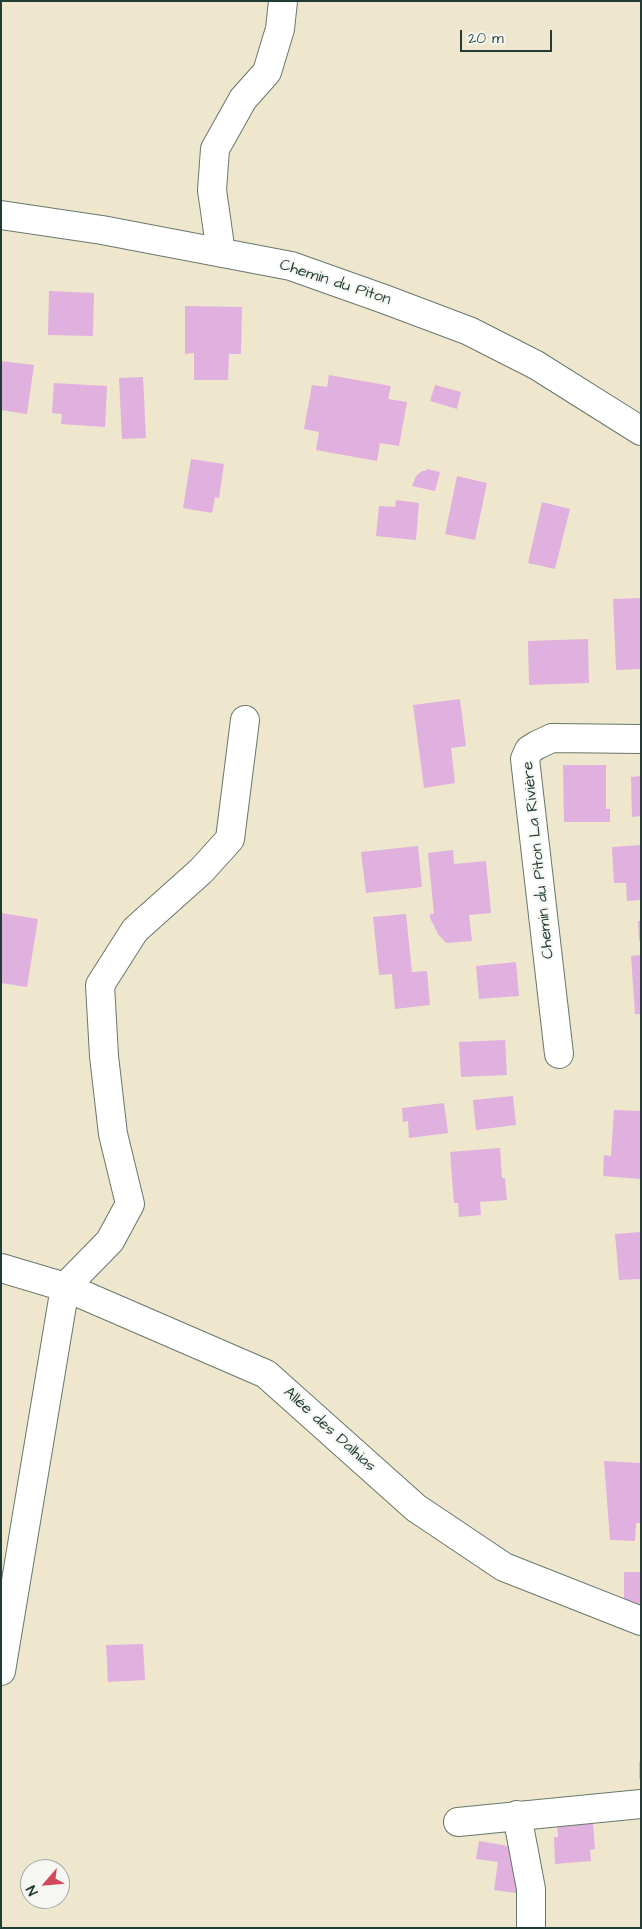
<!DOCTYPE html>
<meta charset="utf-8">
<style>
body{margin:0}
#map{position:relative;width:642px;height:1929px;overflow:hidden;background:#eee7ce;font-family:"Architects Daughter",sans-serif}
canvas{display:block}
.frame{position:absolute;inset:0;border:2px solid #1f3d34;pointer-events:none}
.north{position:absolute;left:20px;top:1859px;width:50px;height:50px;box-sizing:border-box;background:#f6f6f2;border:1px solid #a0aca6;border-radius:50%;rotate:243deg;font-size:14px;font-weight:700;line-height:20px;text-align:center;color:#1f3d34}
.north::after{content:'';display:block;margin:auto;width:18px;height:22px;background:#d1495b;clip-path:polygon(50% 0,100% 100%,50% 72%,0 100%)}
.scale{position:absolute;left:460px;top:30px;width:92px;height:22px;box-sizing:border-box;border:2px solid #1f3d34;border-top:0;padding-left:6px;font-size:15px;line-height:18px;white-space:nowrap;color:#1f3d34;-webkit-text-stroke:4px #f6f6f2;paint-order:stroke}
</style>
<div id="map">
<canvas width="642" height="1929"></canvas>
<div class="frame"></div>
<div class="north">N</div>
<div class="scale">20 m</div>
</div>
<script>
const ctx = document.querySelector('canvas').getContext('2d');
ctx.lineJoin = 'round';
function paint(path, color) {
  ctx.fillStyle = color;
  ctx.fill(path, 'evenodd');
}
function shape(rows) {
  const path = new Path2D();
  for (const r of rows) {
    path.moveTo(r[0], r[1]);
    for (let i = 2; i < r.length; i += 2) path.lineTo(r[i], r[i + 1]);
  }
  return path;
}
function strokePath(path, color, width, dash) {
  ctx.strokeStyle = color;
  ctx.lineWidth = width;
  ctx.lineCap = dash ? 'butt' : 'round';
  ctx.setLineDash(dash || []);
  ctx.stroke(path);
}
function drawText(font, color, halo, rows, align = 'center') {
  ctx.font = font + ' "Architects Daughter",sans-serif';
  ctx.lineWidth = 4;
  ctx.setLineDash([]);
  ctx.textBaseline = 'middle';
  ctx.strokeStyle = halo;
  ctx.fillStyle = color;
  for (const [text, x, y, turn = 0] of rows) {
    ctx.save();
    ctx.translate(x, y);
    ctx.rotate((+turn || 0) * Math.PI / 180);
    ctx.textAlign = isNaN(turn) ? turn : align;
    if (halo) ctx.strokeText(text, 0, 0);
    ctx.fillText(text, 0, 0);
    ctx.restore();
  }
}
paint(shape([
 [49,291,94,293,93,336,48,335],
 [185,306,242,307,241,354,229,354,228,380,194,380,194,353,185,354],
 [1,361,34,365,27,414,1,410],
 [329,375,391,386,388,399,407,402,399,446,380,443,377,461,316,450,319,432,304,429,312,385,327,387],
 [143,377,146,438,122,439,119,378],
 [54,383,107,386,105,427,61,424,62,414,52,413],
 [435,385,461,392,457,409,430,401],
 [191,459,224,464,219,498,215,497,212,513,183,508],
 [427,469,440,472,435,491,412,486,416,476,422,471,426,471],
 [457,476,487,483,475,540,445,534],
 [396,500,419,503,416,540,376,536,379,506,395,507],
 [542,502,570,509,555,569,528,563],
 [641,598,641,669,616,670,613,599],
 [588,639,589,683,529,685,528,641],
 [460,699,466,746,451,748,455,783,424,788,413,705],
 [563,765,606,765,606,809,610,809,610,822,564,822],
 [641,776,641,816,632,817,631,777],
 [641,845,641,900,627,901,626,883,614,883,612,847],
 [418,846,422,887,366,893,361,852],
 [453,850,454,864,486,861,491,913,469,915,472,941,446,943,438,934,430,918,430,914,434,914,428,853],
 [1,913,38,919,27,987,1,983],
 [406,914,412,972,427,971,430,1005,395,1009,392,974,379,975,373,917],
 [638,921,641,921,641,941,639,941],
 [641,955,641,1014,635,1014,631,956],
 [516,962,519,996,479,999,476,966],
 [505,1040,507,1075,461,1077,459,1042],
 [513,1096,516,1125,476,1130,473,1100],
 [444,1103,448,1133,409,1138,408,1121,403,1122,402,1108],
 [614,1110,641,1111,641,1179,603,1176,604,1155,611,1156],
 [500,1148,502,1178,505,1178,507,1200,480,1202,481,1215,459,1217,458,1203,454,1203,450,1152],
 [641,1232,641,1279,619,1280,615,1234],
 [604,1461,641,1463,641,1523,636,1523,635,1541,610,1540],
 [624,1572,641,1572,641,1610,624,1610],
 [143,1644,145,1680,108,1682,106,1645],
 [639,1762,641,1762,641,1779,639,1779],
 [593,1822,595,1849,590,1850,591,1861,555,1864,554,1837,558,1837,557,1825],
 [479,1841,521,1848,523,1894,494,1890,498,1862,476,1859]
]), '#e0b0de');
const minor = shape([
 [1,215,102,230,291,266,384,299,469,331,536,365,641,431],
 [221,253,212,190,215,149,243,99,267,72,280,29,283,1],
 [559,1054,525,759,529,750,537,745,552,738,641,739],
 [1,1268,65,1287,266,1374,416,1508,504,1567,641,1621],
 [1,1671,65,1287,110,1241,130,1204,113,1134,104,1056,100,985,135,930,201,871,230,839,245,720],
 [517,1815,531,1889,531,1928],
 [458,1822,641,1804]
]);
strokePath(minor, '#67786a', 30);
strokePath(minor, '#fff', 28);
drawText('16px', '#1f3d34', '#f6f6f2', [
 ["Chemin du Piton",335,283,18],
 ["Chemin du Piton La Rivière",539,860,-96],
 ["Allée des Dalhias",329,1430,42]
]);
</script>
